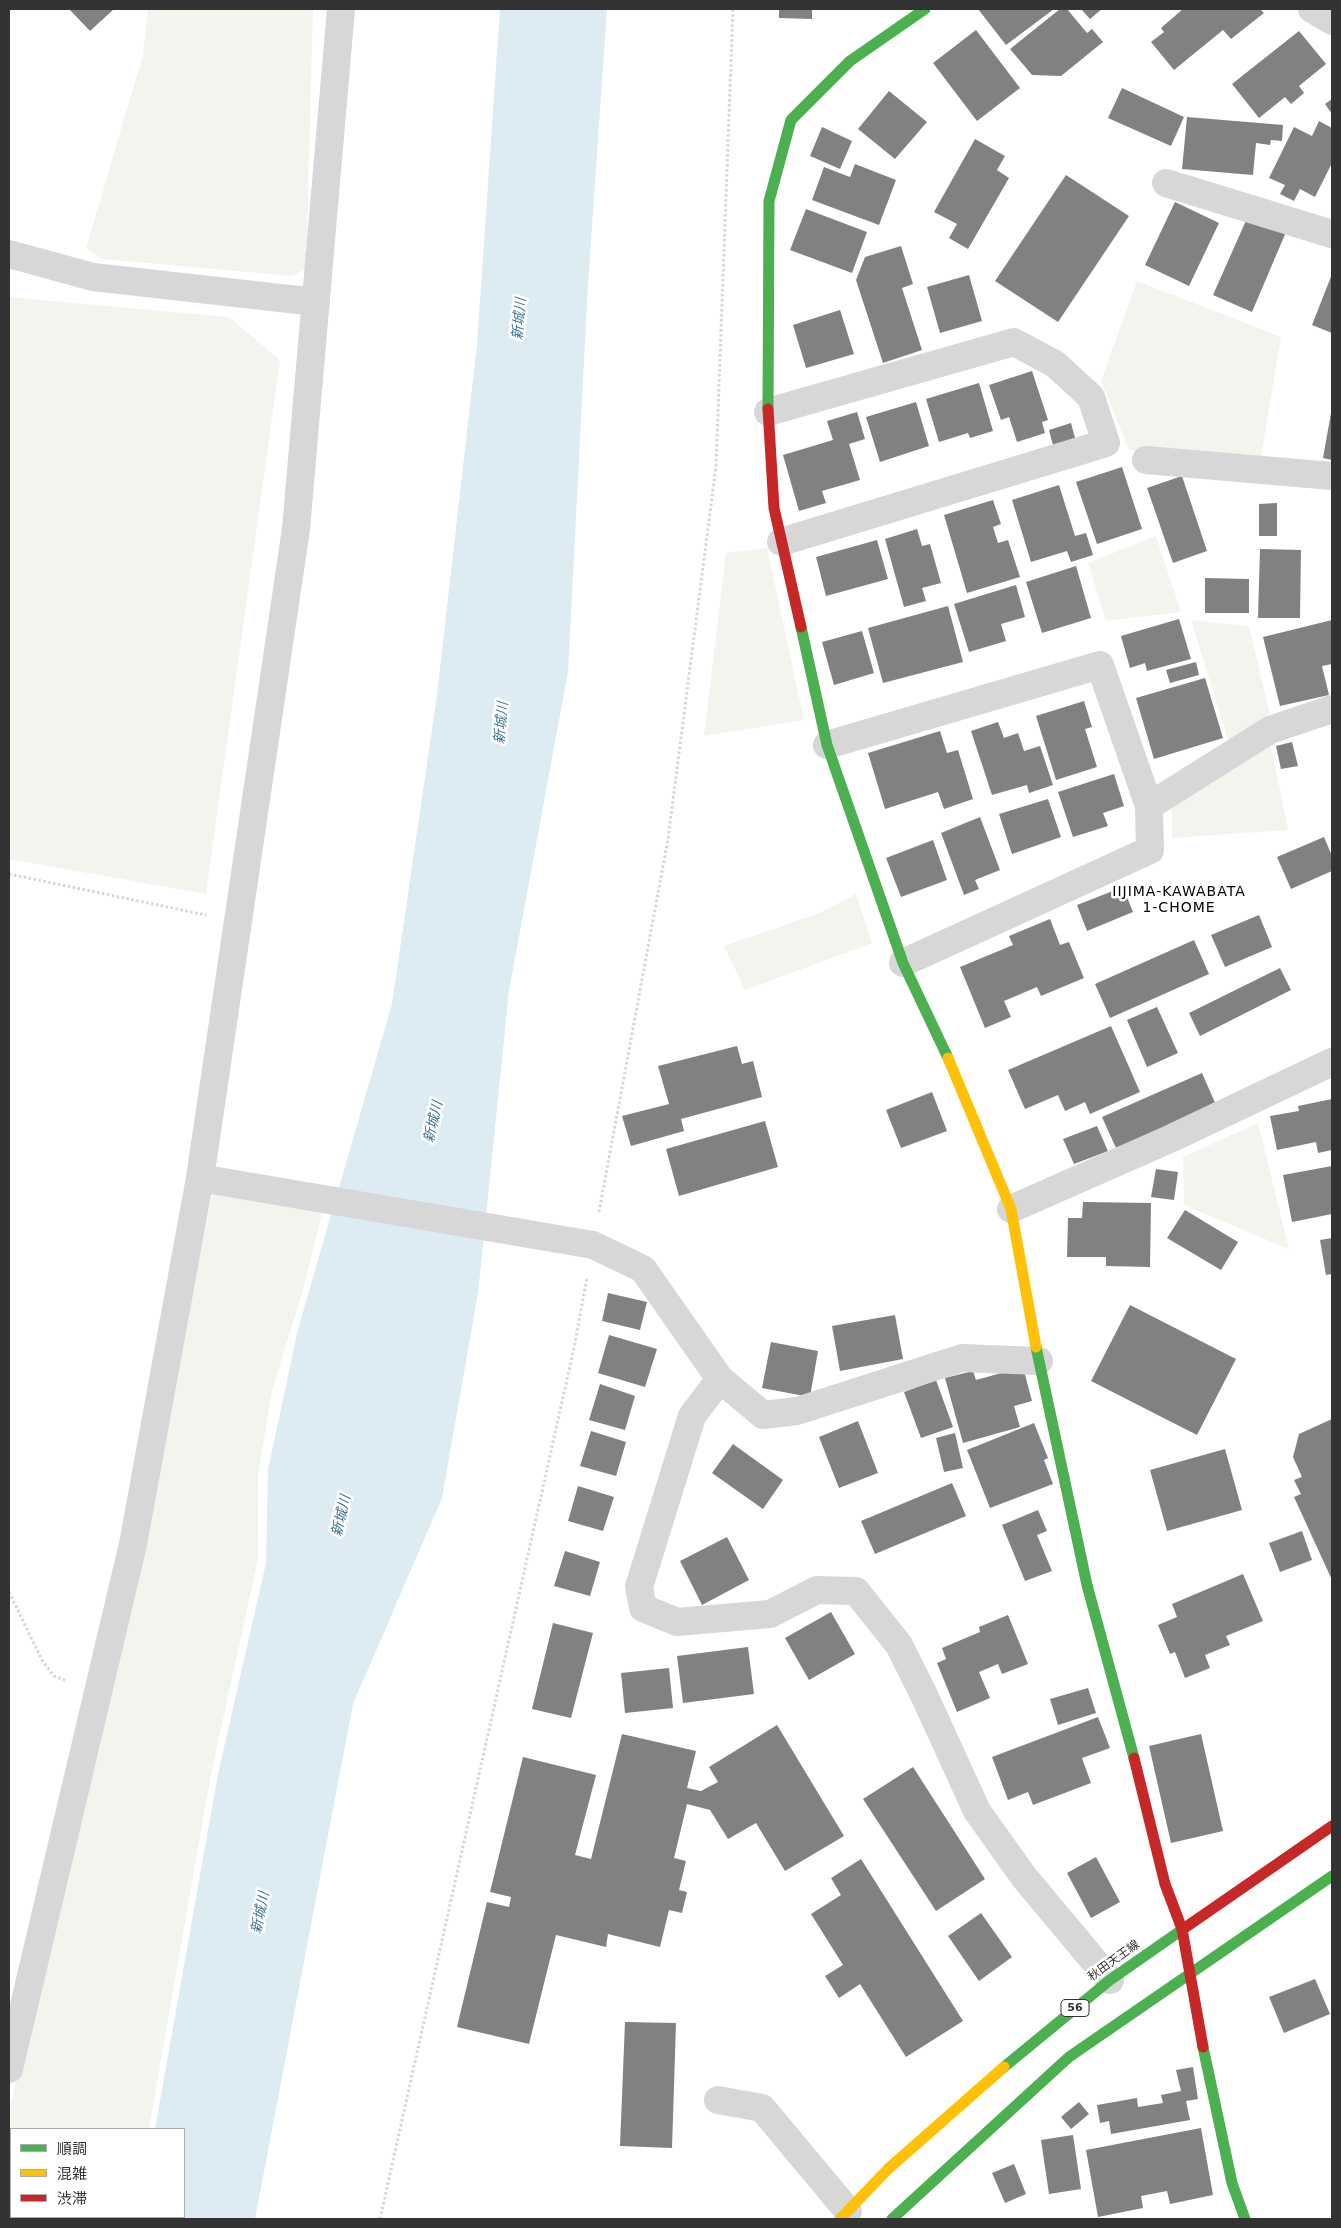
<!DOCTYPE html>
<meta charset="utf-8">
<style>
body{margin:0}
#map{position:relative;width:1341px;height:2228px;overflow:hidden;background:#fff;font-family:"DejaVu Sans","Noto Sans JP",sans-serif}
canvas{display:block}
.frame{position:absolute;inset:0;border:10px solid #333;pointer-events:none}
.legend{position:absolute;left:10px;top:2128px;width:175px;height:90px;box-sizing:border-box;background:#fff;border:1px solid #adadad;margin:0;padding:6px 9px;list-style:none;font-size:15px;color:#333}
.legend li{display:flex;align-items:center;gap:10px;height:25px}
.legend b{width:25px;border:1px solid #adadad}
</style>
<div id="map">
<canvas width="1341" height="2228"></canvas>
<div class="frame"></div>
<ul class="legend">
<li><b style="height:6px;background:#4caf50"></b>順調</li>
<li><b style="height:6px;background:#ffc107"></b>混雑</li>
<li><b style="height:6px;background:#c62828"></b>渋滞</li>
</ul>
</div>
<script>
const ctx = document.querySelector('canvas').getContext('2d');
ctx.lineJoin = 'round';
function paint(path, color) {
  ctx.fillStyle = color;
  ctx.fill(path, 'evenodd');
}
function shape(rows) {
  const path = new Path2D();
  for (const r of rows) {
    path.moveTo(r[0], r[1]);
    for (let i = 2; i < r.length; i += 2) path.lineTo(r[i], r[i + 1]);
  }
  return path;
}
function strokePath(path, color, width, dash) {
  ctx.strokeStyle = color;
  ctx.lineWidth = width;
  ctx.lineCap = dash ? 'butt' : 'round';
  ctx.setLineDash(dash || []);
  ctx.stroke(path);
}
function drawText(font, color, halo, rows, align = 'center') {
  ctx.font = font + ' "DejaVu Sans","Noto Sans JP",sans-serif';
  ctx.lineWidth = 5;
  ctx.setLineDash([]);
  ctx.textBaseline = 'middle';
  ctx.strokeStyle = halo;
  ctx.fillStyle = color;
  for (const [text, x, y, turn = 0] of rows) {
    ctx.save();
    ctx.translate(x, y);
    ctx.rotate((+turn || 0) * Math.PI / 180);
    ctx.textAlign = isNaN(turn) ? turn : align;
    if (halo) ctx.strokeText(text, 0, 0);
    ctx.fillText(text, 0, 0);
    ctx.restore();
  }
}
paint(shape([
 [148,9,313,9,306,269,292,276,102,259,86,248,143,55],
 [1137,281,1281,337,1260,463,1129,450,1101,381],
 [9,297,229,317,280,360,206,894,9,859],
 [1156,536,1181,612,1106,621,1088,563],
 [767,548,804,720,704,736,726,553],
 [1191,620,1249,626,1270,714,1228,740],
 [1271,746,1288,830,1172,838,1172,808],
 [856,894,872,943,745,990,724,946,820,913],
 [1258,1123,1289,1249,1184,1205,1183,1157],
 [213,1192,322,1213,305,1283,272,1391,258,1475,258,1559,210,1779,149,2129,11,2129,11,2217,134,2217,133,2219,9,2219,9,2111,134,1578]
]), '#f1f5ed');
paint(shape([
 [500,9,607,9,588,284,568,672,509,991,478,1293,442,1498,353,1704,255,2219,139,2219,140,2217,184,2217,184,2129,155,2129,218,1774,266,1563,268,1470,298,1329,392,1004,437,695,477,344]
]), '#ddebf3');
paint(shape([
 [69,9,114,9,90,31],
 [779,9,812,9,812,19,779,18],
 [978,9,1054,9,1006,45],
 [1060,9,1067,9,1087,33,1092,29,1103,42,1061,76,1032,75,1010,49],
 [1081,9,1102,9,1090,19],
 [1183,9,1260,9,1264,13,1231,39,1223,30,1174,70,1151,42,1164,32,1161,28],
 [976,30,1020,88,977,121,933,63],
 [1299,31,1326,64,1299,86,1304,93,1291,104,1285,97,1259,118,1232,84],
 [1122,88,1184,117,1171,146,1108,118],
 [889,91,927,122,895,159,858,129],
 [1332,99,1332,114,1325,104],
 [1187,117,1283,125,1282,141,1271,140,1270,145,1256,143,1253,175,1182,169],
 [1319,121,1332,128,1332,163,1315,197,1300,189,1294,201,1280,194,1285,185,1269,178,1294,127,1312,136],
 [822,127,852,141,840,169,810,156],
 [975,139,1005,156,997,170,1009,178,968,249,949,238,957,224,934,212],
 [855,164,896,180,879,225,812,200,824,167,850,177],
 [1066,175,1129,216,1058,322,995,281],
 [1175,202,1219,223,1189,286,1145,265],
 [806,209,867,232,852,273,790,250],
 [1248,216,1286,232,1252,312,1213,295],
 [901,246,913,284,902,288,922,350,883,363,856,280,865,257],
 [1332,274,1332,333,1312,325],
 [969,275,982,321,940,333,927,287],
 [840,310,854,354,806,368,793,325],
 [1032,371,1048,420,1042,422,1045,433,1017,442,1009,417,1001,420,989,385],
 [979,383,993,431,970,438,968,433,939,442,926,399],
 [916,402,929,446,880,462,866,417],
 [857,412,865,439,849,444,860,480,822,491,826,503,799,511,783,455,833,440,827,421],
 [1331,413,1332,413,1332,460,1323,458],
 [1071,423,1075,438,1053,445,1049,430],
 [1122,467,1142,529,1097,544,1076,482],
 [1182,476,1207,551,1173,563,1147,488],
 [1059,485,1075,536,1086,533,1093,555,1071,562,1067,551,1031,562,1012,500],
 [993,500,1001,524,993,527,998,543,1008,540,1020,577,967,593,944,515],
 [1277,503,1277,536,1259,536,1259,504],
 [917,529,922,546,930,544,941,583,922,588,926,601,904,607,885,539],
 [877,540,888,579,826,596,816,557],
 [1260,549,1301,550,1300,618,1258,618],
 [1076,566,1091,618,1042,633,1026,582],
 [1205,578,1249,579,1249,613,1205,613],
 [1016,585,1025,617,1001,624,1006,641,969,652,954,604],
 [948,606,963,662,883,683,868,628],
 [1179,619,1191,659,1147,671,1145,663,1130,668,1121,636],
 [1332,620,1332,664,1322,666,1329,695,1280,706,1263,637],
 [862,631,874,673,834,685,822,642],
 [1196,662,1199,675,1170,683,1166,670],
 [1205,678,1223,738,1154,759,1136,698],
 [1084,701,1092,727,1085,729,1097,767,1056,780,1036,716],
 [998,722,1004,738,1018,733,1024,751,1040,746,1053,785,1029,793,1027,785,992,795,971,731],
 [940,731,947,753,958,750,973,799,944,809,938,792,885,809,868,753],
 [1292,742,1298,766,1281,769,1276,746],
 [1114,774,1124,806,1103,813,1108,826,1073,837,1058,792],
 [1048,799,1061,837,1012,854,999,814],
 [980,817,1000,870,975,880,979,889,964,895,941,833],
 [1324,837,1332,856,1332,871,1291,889,1277,857],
 [933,840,947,880,901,897,886,858],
 [1123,887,1133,912,1087,931,1077,905],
 [1259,915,1272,947,1225,967,1211,935],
 [1050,919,1060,945,1069,942,1084,978,1041,996,1037,987,1004,1001,1011,1017,985,1028,960,967,1013,945,1009,936],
 [1194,940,1209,974,1110,1018,1095,984],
 [1280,968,1291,990,1200,1036,1189,1013],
 [1157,1007,1178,1053,1147,1067,1127,1020],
 [1111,1026,1140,1092,1090,1114,1085,1102,1065,1111,1058,1095,1025,1109,1008,1070],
 [737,1046,742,1064,753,1061,762,1097,681,1119,684,1131,631,1146,622,1116,669,1104,658,1066],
 [1202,1073,1216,1105,1116,1148,1102,1117],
 [932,1092,947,1131,901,1148,886,1110],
 [1332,1099,1332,1150,1318,1153,1316,1142,1277,1150,1270,1116,1299,1111,1298,1106],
 [765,1121,778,1167,679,1196,666,1149],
 [1097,1126,1108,1151,1074,1164,1063,1139],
 [1332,1166,1332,1214,1292,1222,1283,1175],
 [1156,1169,1178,1172,1174,1200,1151,1197],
 [1083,1202,1151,1203,1150,1267,1106,1266,1106,1257,1067,1257,1068,1218,1082,1218],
 [1185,1210,1238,1242,1221,1270,1167,1238],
 [1332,1238,1332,1274,1326,1275,1320,1240],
 [608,1293,647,1302,640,1330,602,1321],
 [1130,1305,1236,1359,1197,1435,1091,1381],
 [895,1315,903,1359,840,1371,832,1326],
 [609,1335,657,1349,645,1387,598,1373],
 [771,1342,818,1351,810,1397,762,1388],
 [1023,1367,1032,1401,1014,1406,1020,1427,963,1443,945,1378,973,1371,976,1380],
 [936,1380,953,1427,921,1438,904,1392],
 [600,1384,635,1396,625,1430,589,1420],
 [1332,1419,1332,1580,1294,1497,1301,1494,1294,1480,1302,1477,1293,1457,1299,1434],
 [858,1421,878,1473,839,1488,819,1437],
 [1034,1423,1048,1458,1044,1460,1053,1484,990,1508,967,1450],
 [591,1431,626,1442,616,1476,580,1466],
 [955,1433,963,1468,944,1472,936,1438],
 [733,1444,783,1480,763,1509,712,1473],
 [1225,1449,1242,1510,1167,1531,1150,1470],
 [952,1483,966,1516,875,1554,861,1521],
 [578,1486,614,1497,603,1531,568,1521],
 [1038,1510,1047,1531,1037,1535,1052,1571,1025,1581,1002,1525],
 [1302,1531,1312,1560,1280,1572,1269,1543],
 [727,1537,749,1580,702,1605,680,1561],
 [565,1551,600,1562,590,1596,554,1586],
 [1243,1574,1263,1621,1226,1636,1230,1645,1205,1655,1210,1668,1185,1678,1175,1652,1170,1654,1158,1625,1177,1617,1172,1604],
 [831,1612,855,1654,809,1680,785,1638],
 [1008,1615,1028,1664,1002,1674,998,1664,979,1672,990,1698,957,1712,937,1663,946,1659,942,1648,980,1632,979,1627],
 [553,1623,593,1633,571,1718,532,1709],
 [748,1647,754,1694,683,1703,677,1656],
 [669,1668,673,1708,625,1713,621,1673],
 [1088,1688,1096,1713,1058,1725,1050,1699],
 [1098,1717,1110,1748,1082,1758,1091,1783,1033,1805,1028,1792,1008,1800,992,1757],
 [777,1725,844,1836,785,1871,756,1823,728,1839,710,1810,687,1804,674,1858,686,1861,679,1890,687,1892,682,1913,669,1910,660,1947,608,1934,606,1947,556,1935,529,2044,457,2027,487,1902,509,1907,511,1897,490,1892,523,1757,596,1775,575,1855,591,1859,622,1734,696,1751,687,1788,701,1791,718,1782,709,1767],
 [1201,1734,1223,1831,1171,1843,1149,1746],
 [913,1767,985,1879,936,1911,863,1799],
 [1096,1857,1120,1902,1091,1918,1067,1873],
 [861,1859,963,2021,906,2057,860,1984,839,1998,825,1976,843,1965,811,1914,841,1895,831,1878],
 [981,1913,1012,1957,979,1981,948,1936],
 [1315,1979,1330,2014,1284,2033,1269,1997],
 [625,2022,676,2023,672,2148,620,2146],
 [1193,2067,1198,2099,1186,2101,1190,2120,1111,2134,1109,2121,1100,2123,1097,2105,1137,2098,1138,2107,1163,2103,1161,2095,1181,2091,1176,2070],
 [1079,2102,1089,2114,1071,2129,1061,2117],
 [1201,2128,1213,2195,1170,2204,1167,2191,1141,2196,1143,2208,1098,2217,1086,2150],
 [1073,2135,1081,2189,1049,2194,1041,2140],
 [1014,2164,1026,2194,1005,2203,992,2173]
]), '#818181');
strokePath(shape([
 [9,874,206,915],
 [599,1212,668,839,716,466,733,9],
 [9,1592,42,1660,54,1676,67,1681],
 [380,2219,574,1348,587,1277]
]), '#d6d6d6', 3, [2.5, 2.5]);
strokePath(shape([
 [1312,9,1332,21],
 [1166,183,1332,234],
 [9,254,93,277,316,302],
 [768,412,1014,342,1055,364,1091,397,1106,443,781,542],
 [1146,460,1332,476],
 [827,745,1100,665,1149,806,1270,730,1332,709],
 [903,963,1150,850,1149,806],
 [200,1178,593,1245,643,1269,720,1379,763,1415,797,1411,962,1358,1039,1361],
 [1011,1209,1172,1138,1332,1062],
 [720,1379,692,1416,639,1587,643,1608,677,1622,770,1614,817,1590,856,1591,899,1645,924,1695,977,1811,1024,1877,1110,1980],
 [9,2069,133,1544,200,1178,296,529,341,9],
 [718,2100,762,2108,848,2211]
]), '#d7d7d7', 28);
strokePath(shape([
 [768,409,769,201,791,120,850,61,925,9],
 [801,627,827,745,903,963,948,1058],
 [1036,1347,1087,1585,1134,1758],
 [1203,2047,1232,2183,1245,2219],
 [1004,2067,1110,1980,1186,1927],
 [892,2219,1069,2057,1332,1876]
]), '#4caf50', 11);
strokePath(shape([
 [948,1058,1011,1209,1036,1347],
 [840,2219,888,2169,1004,2067]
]), '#ffc107', 11);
strokePath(shape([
 [768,409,774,508,801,627],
 [1134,1758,1165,1884,1182,1929,1203,2047],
 [1186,1927,1332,1826]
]), '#c62828', 11);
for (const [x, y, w] of [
 [1075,2008,28]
]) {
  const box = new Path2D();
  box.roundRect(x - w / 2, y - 8.5, w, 17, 4);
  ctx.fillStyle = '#fff';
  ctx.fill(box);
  strokePath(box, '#333', 1);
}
drawText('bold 11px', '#333', null, [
 ["56",1075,2008]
]);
drawText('12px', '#333', '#fff', [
 ["秋田天王線",1114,1961,-36]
]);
drawText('italic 14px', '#3f7597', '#fff', [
 ["新城川",520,319,-85],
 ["新城川",502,723,-85],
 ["新城川",434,1122,-77],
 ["新城川",342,1516,-77],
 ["新城川",261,1913,-79]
]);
ctx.letterSpacing = '1px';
drawText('14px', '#000', '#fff', [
 ["IIJIMA-KAWABATA",1179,892],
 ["1-CHOME",1179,908]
]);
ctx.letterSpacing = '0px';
</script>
